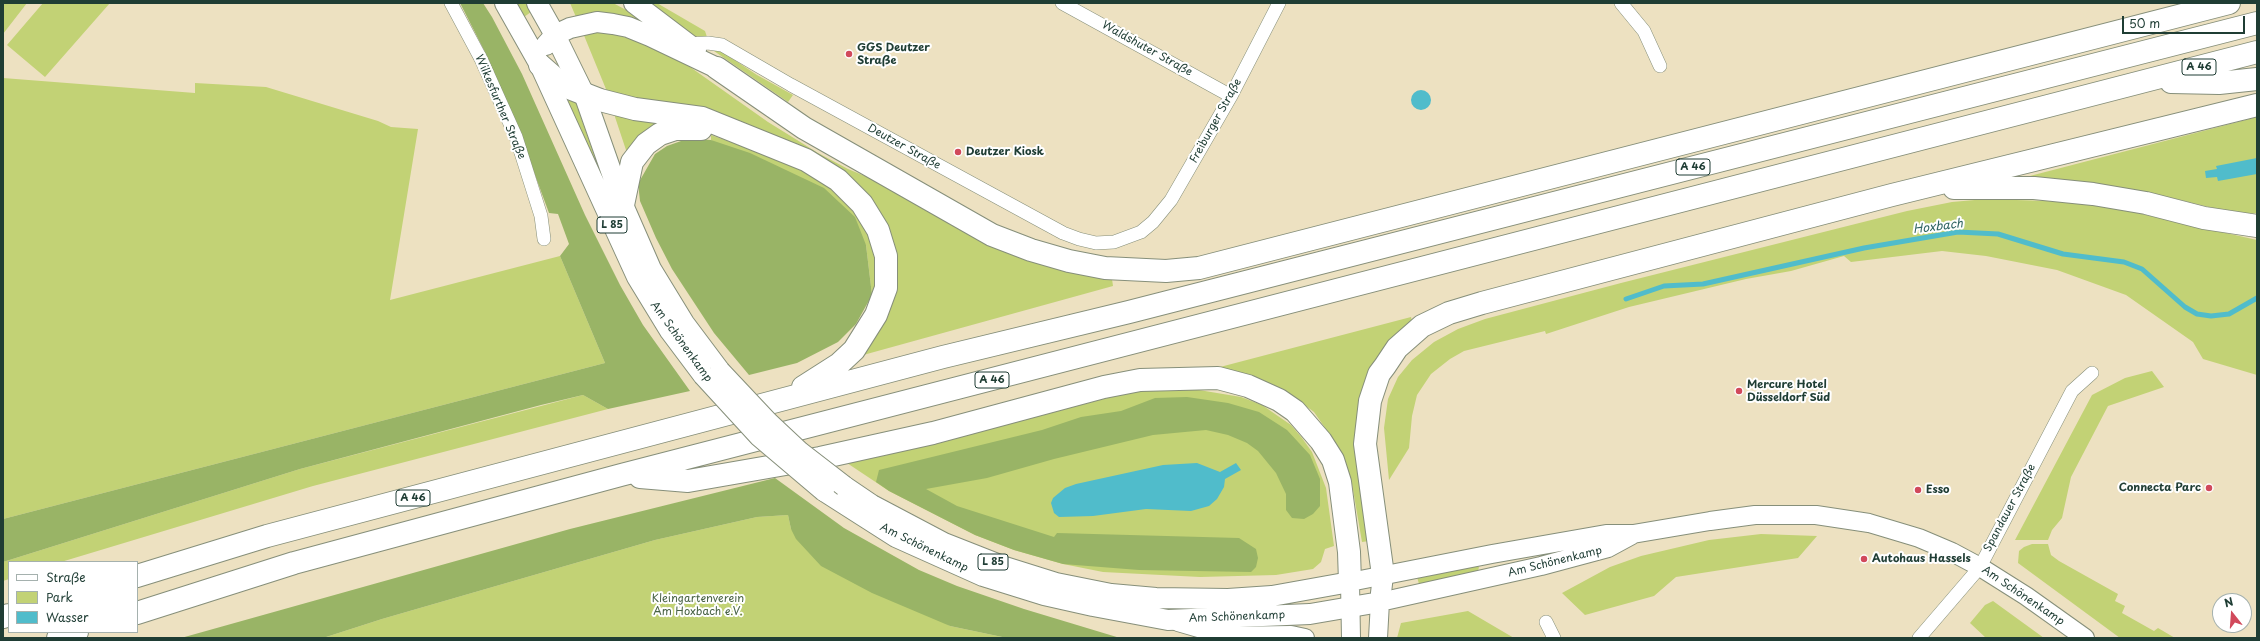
<!DOCTYPE html>
<meta charset="utf-8">
<style>
body{margin:0}
#map{position:relative;width:2260px;height:641px;overflow:hidden;background:#ede1c1;font-family:"Playpen Sans",sans-serif}
canvas{display:block}
.frame{position:absolute;inset:0;border:4px solid #1f3d34;pointer-events:none}
.legend{position:absolute;left:8px;top:561px;width:130px;height:72px;box-sizing:border-box;background:#fff;border:1px solid #a5b1ae;margin:0;padding:5px 7px;list-style:none;font-size:12px;color:#1f3d34}
.legend li{display:flex;align-items:center;gap:8px;height:20px}
.legend b{width:20px;border:1px solid #a5b1ae}
.north{position:absolute;left:2212px;top:593px;width:40px;height:40px;box-sizing:border-box;background:#fff;border:1px solid #a5b1ae;border-radius:50%;rotate:343deg;font-size:11px;font-weight:700;line-height:16px;text-align:center;color:#1f3d34}
.north::after{content:'';display:block;margin:auto;width:14px;height:18px;background:#d1495b;clip-path:polygon(50% 0,100% 100%,50% 72%,0 100%)}
.scale{position:absolute;left:2122px;top:16px;width:123px;height:18px;box-sizing:border-box;border:2px solid #1f3d34;border-top:0;padding-left:5px;font-size:12px;line-height:14px;white-space:nowrap;color:#1f3d34;-webkit-text-stroke:3px #fff;paint-order:stroke}
</style>
<div id="map">
<canvas width="2260" height="641"></canvas>
<div class="frame"></div>
<ul class="legend">
<li><b style="height:5px;background:#fff"></b>Straße</li>
<li><b style="height:11px;background:#c2d275"></b>Park</li>
<li><b style="height:11px;background:#50bccb"></b>Wasser</li>
</ul>
<div class="north">N</div>
<div class="scale">50 m</div>
</div>
<script>
const ctx = document.querySelector('canvas').getContext('2d');
ctx.lineJoin = 'round';
function paint(path, color) {
  ctx.fillStyle = color;
  ctx.fill(path, 'evenodd');
}
function shape(rows) {
  const path = new Path2D();
  for (const r of rows) {
    if (r.length === 3) {
      path.moveTo(r[0] + r[2], r[1]);
      path.arc(r[0], r[1], r[2], 0, 2 * Math.PI);
      continue;
    }
    path.moveTo(r[0], r[1]);
    for (let i = 2; i < r.length; i += 2) path.lineTo(r[i], r[i + 1]);
  }
  return path;
}
function strokePath(path, color, width, dash) {
  ctx.strokeStyle = color;
  ctx.lineWidth = width;
  ctx.lineCap = dash ? 'butt' : 'round';
  ctx.setLineDash(dash || []);
  ctx.stroke(path);
}
function drawText(font, color, halo, rows, align = 'center') {
  ctx.font = font + ' "Playpen Sans",sans-serif';
  ctx.lineWidth = 4;
  ctx.setLineDash([]);
  ctx.textBaseline = 'middle';
  ctx.strokeStyle = halo;
  ctx.fillStyle = color;
  for (const [text, x, y, turn = 0] of rows) {
    ctx.save();
    ctx.translate(x, y);
    ctx.rotate((+turn || 0) * Math.PI / 180);
    ctx.textAlign = isNaN(turn) ? turn : align;
    if (halo) ctx.strokeText(text, 0, 0);
    ctx.fillText(text, 0, 0);
    ctx.restore();
  }
}
paint(shape([
 [3,3,27,3,3,34],
 [43,3,110,3,45,77,7,45],
 [515,3,526,3,531,12,524,17],
 [570,3,613,3,630,12,637,18,635,20,591,13,576,17],
 [649,3,657,3,662,6,705,31,707,37,693,36],
 [596,32,610,33,644,43,683,62,768,122,818,153,848,169,1112,279,1113,286,856,357,892,292,845,174,608,94,583,33],
 [714,51,721,51,757,75,793,95,788,102],
 [3,78,195,93,195,83,266,87,378,121,391,127,418,129,390,300,560,256,605,363,3,519],
 [565,97,575,100,595,158,594,159],
 [614,114,658,121,658,124,627,153],
 [2257,117,2257,213,2242,215,2176,199,2107,186,2026,177],
 [711,135,802,168,850,200,874,241,878,276,872,295,866,245,711,140],
 [1986,199,2077,202,2133,212,2257,240,2257,375,2203,359,2193,342,2126,295,2057,270,1986,256,1942,251,1851,262,1844,256,1791,271,1746,279,1629,307,1546,334,1545,331,1464,351,1450,359,1431,374,1417,395,1412,416,1409,448,1389,480,1384,428,1388,399,1398,377,1412,360,1434,342,1458,329,1485,319,1621,283,1907,211,1952,202],
 [1411,317,1412,321,1378,358,1369,541,1362,542,1352,484,1346,463,1337,445,1314,412,1298,400,1221,372,1220,367],
 [2152,371,2164,387,2108,406,2071,477,2062,518,2052,530,2048,540,2015,540,2092,395,2125,378],
 [1181,387,1241,397,1262,405,1291,425,1302,438,1312,452,1326,488,1334,546,1325,549,1321,562,1313,569,1276,575,1200,577,1103,572,1063,564,1014,550,975,535,889,491,847,463,1032,418,1107,398,1143,390],
 [583,395,608,409,313,486,61,562,9,562,9,579,3,581,3,562,300,469],
 [788,515,791,529,950,626,1007,638,323,638,382,619,655,540,757,517],
 [1761,534,1817,536,1798,558,1676,577,1654,596,1585,615,1562,593,1610,567,1641,556,1709,540],
 [2032,544,2048,544,2051,555,2059,561,2118,594,2115,601,2125,606,2122,613,2154,631,2158,628,2175,638,2120,638,2018,563,2019,551,2024,547],
 [1477,566,1479,567,1478,571,1419,584,1417,577],
 [1993,601,2044,638,1986,638,1970,623,1985,605],
 [1468,611,1514,638,1397,638,1401,623]
]), '#c2d275');
paint(shape([
 [460,3,483,3,492,17,522,74,585,215,620,285,643,325,690,391,608,409,583,395,541,405,300,469,3,562,3,519,605,363,560,256,569,244,558,214,549,213,521,137,486,54],
 [696,139,711,140,750,153,824,188,855,217,866,245,872,295,856,324,838,342,797,363,749,375,714,333,672,269,656,238,640,201,639,192,639,182,655,154,667,146,681,141],
 [1187,397,1228,403,1259,412,1287,430,1310,455,1320,479,1320,506,1313,514,1304,519,1292,518,1286,510,1286,494,1276,473,1258,451,1247,443,1228,435,1206,430,1153,435,1054,459,987,478,926,489,957,506,1054,537,1057,533,1239,538,1256,549,1258,558,1256,567,1251,572,1139,570,1063,564,1014,550,975,535,889,491,876,482,879,470,1042,430,1081,417,1121,411,1155,398],
 [775,478,844,528,919,570,957,586,1024,609,1120,638,1007,638,950,626,872,593,821,566,796,539,791,529,788,515,757,517,655,540,382,619,323,638,181,638,570,529]
]), '#99b466');
paint(shape([
 [1421,100,10],
 [2257,158,2257,174,2218,181,2217,177,2206,178,2205,171,2217,169,2216,166],
 [1197,463,1220,472,1236,463,1241,470,1225,479,1224,487,1217,499,1209,506,1191,511,1146,509,1093,516,1059,517,1054,513,1051,503,1053,498,1065,488,1076,484,1163,465]
]), '#50bccb');
strokePath(shape([
 [1626,299,1664,286,1703,284,1864,248,1958,232,1998,234,2063,254,2124,262,2142,269,2185,307,2197,314,2211,316,2229,314,2257,298]
]), '#50bccb', 5);
const street = shape([
 [451,3,481,59,516,137,541,216,544,239],
 [1062,3,1231,96],
 [1621,3,1644,31,1660,66],
 [685,44,708,43,722,45,791,85,1063,233,1079,239,1096,243,1114,242,1141,232,1153,222,1171,200,1231,96,1279,3],
 [1546,622,1554,638],
 [1919,638,1980,567,2072,391,2092,373]
]);
const secondary = shape([
 [1350,582,1492,554,1606,534,1633,534,1710,521,1755,515,1816,515,1869,523,1919,538,1952,552,1980,567,2026,596,2085,638],
 [1350,582,1351,638],
 [1178,622,1226,636,1291,635,1305,638],
 [1378,638,1380,602,1541,566,1608,548,1632,535]
]);
const primary = shape([
 [505,3,540,65,637,277,670,331,703,375],
 [537,3,555,35,584,94,623,205,651,269,684,323,720,371],
 [634,3,696,50],
 [546,45,555,35,570,28,597,22,613,24,628,27,650,36,717,68],
 [844,486,872,505,944,543,1005,567,1056,583,1111,594,1156,598,1228,599,1272,596,1350,582],
 [824,491,896,537,983,576,1044,595,1093,606,1168,620,1310,614,1380,602,1383,575]
]);
const highway = shape([
 [540,65,564,86,600,100,635,109,702,118,806,160,838,180,862,204,878,230,886,256,886,288,876,315,854,350,839,364,803,387],
 [717,68,804,128,992,235,1031,250,1069,261,1105,268,1166,271,1199,268,2229,3],
 [2171,82,2219,83,2257,79],
 [1954,188,2034,188,2093,194,2146,203,2204,218,2257,226],
 [623,205,632,162,646,144,660,134,675,129,701,129],
 [640,477,688,481,820,458,933,433,1104,387,1140,380,1218,378,1248,386,1279,400,1295,411,1321,441,1333,460,1340,482,1349,552,1350,582],
 [1383,575,1365,444,1370,401,1379,374,1385,366,1397,348,1422,326,1449,313,1482,303,1892,195,2257,105],
 [137,576,267,536,943,357,1129,312,2257,23],
 [137,613,294,563,621,475,2257,52],
 [3,617,9,615],
 [58,638,77,632]
]);
strokePath(street, '#868f7a', 14);
strokePath(secondary, '#868f7a', 20);
strokePath(primary, '#868f7a', 22);
strokePath(highway, '#868f7a', 24);
strokePath(street, '#fff', 13);
strokePath(secondary, '#fff', 18);
strokePath(primary, '#fff', 20);
strokePath(highway, '#fff', 22);
const primaryBridge = shape([
 [720,371,768,422,800,452,844,486],
 [703,375,759,436,824,491]
]);
strokePath(primaryBridge, '#868f7a', 22, []);
strokePath(primaryBridge, '#fff', 20);
for (const [x, y, r, color] of [
 [849,54,4,"#d1495b"],
 [958,152,4,"#d1495b"],
 [1739,391,4,"#d1495b"],
 [2209,488,4,"#d1495b"],
 [1918,490,4,"#d1495b"],
 [1864,559,4,"#d1495b"]
]) {
  const dot = new Path2D();
  dot.arc(x, y, r, 0, 2 * Math.PI);
  ctx.fillStyle = color;
  ctx.fill(dot);
  strokePath(dot, '#fff', 1.5);
}
for (const [x, y, w] of [
 [2199,67,34],
 [1693,167,34],
 [612,225,30],
 [992,380,34],
 [413,498,34],
 [993,562,30]
]) {
  const box = new Path2D();
  box.roundRect(x - w / 2, y - 8, w, 16, 3);
  ctx.fillStyle = '#fff';
  ctx.fill(box);
  strokePath(box, '#1f3d34', 1);
}
drawText('bold 10px', '#1f3d34', null, [
 ["A 46",2199,67],
 ["A 46",1693,167],
 ["L 85",612,225],
 ["A 46",992,380],
 ["A 46",413,498],
 ["L 85",993,562]
]);
drawText('bold 11px', '#1f3d34', '#fff', [
 ["GGS Deutzer",857,48],
 ["Straße",857,61],
 ["Deutzer Kiosk",966,152],
 ["Mercure Hotel",1747,385],
 ["Düsseldorf Süd",1747,398],
 ["Connecta Parc",2201,488,"right"],
 ["Esso",1926,490],
 ["Autohaus Hassels",1872,559]
], 'left');
drawText('11px', '#1f3d34', '#fff', [
 ["Waldshuter Straße",1147,49,29],
 ["Wilkesfurther Straße",500,107,67],
 ["Freiburger Straße",1216,121,-61],
 ["Deutzer Straße",904,147,29],
 ["Am Schönenkamp",681,342,54],
 ["Spandauer Straße",2010,508,-62],
 ["Am Schönenkamp",924,548,26],
 ["Am Schönenkamp",1555,562,-14],
 ["Am Schönenkamp",2023,596,34],
 ["Am Schönenkamp",1237,617,-2]
]);
drawText('11px', '#486244', '#fff', [
 ["Kleingartenverein",698,599],
 ["Am Hoxbach e.V.",698,612]
]);
drawText('italic 12px', '#2e6361', '#fff', [
 ["Hoxbach",1938,227,-7]
]);
</script>
